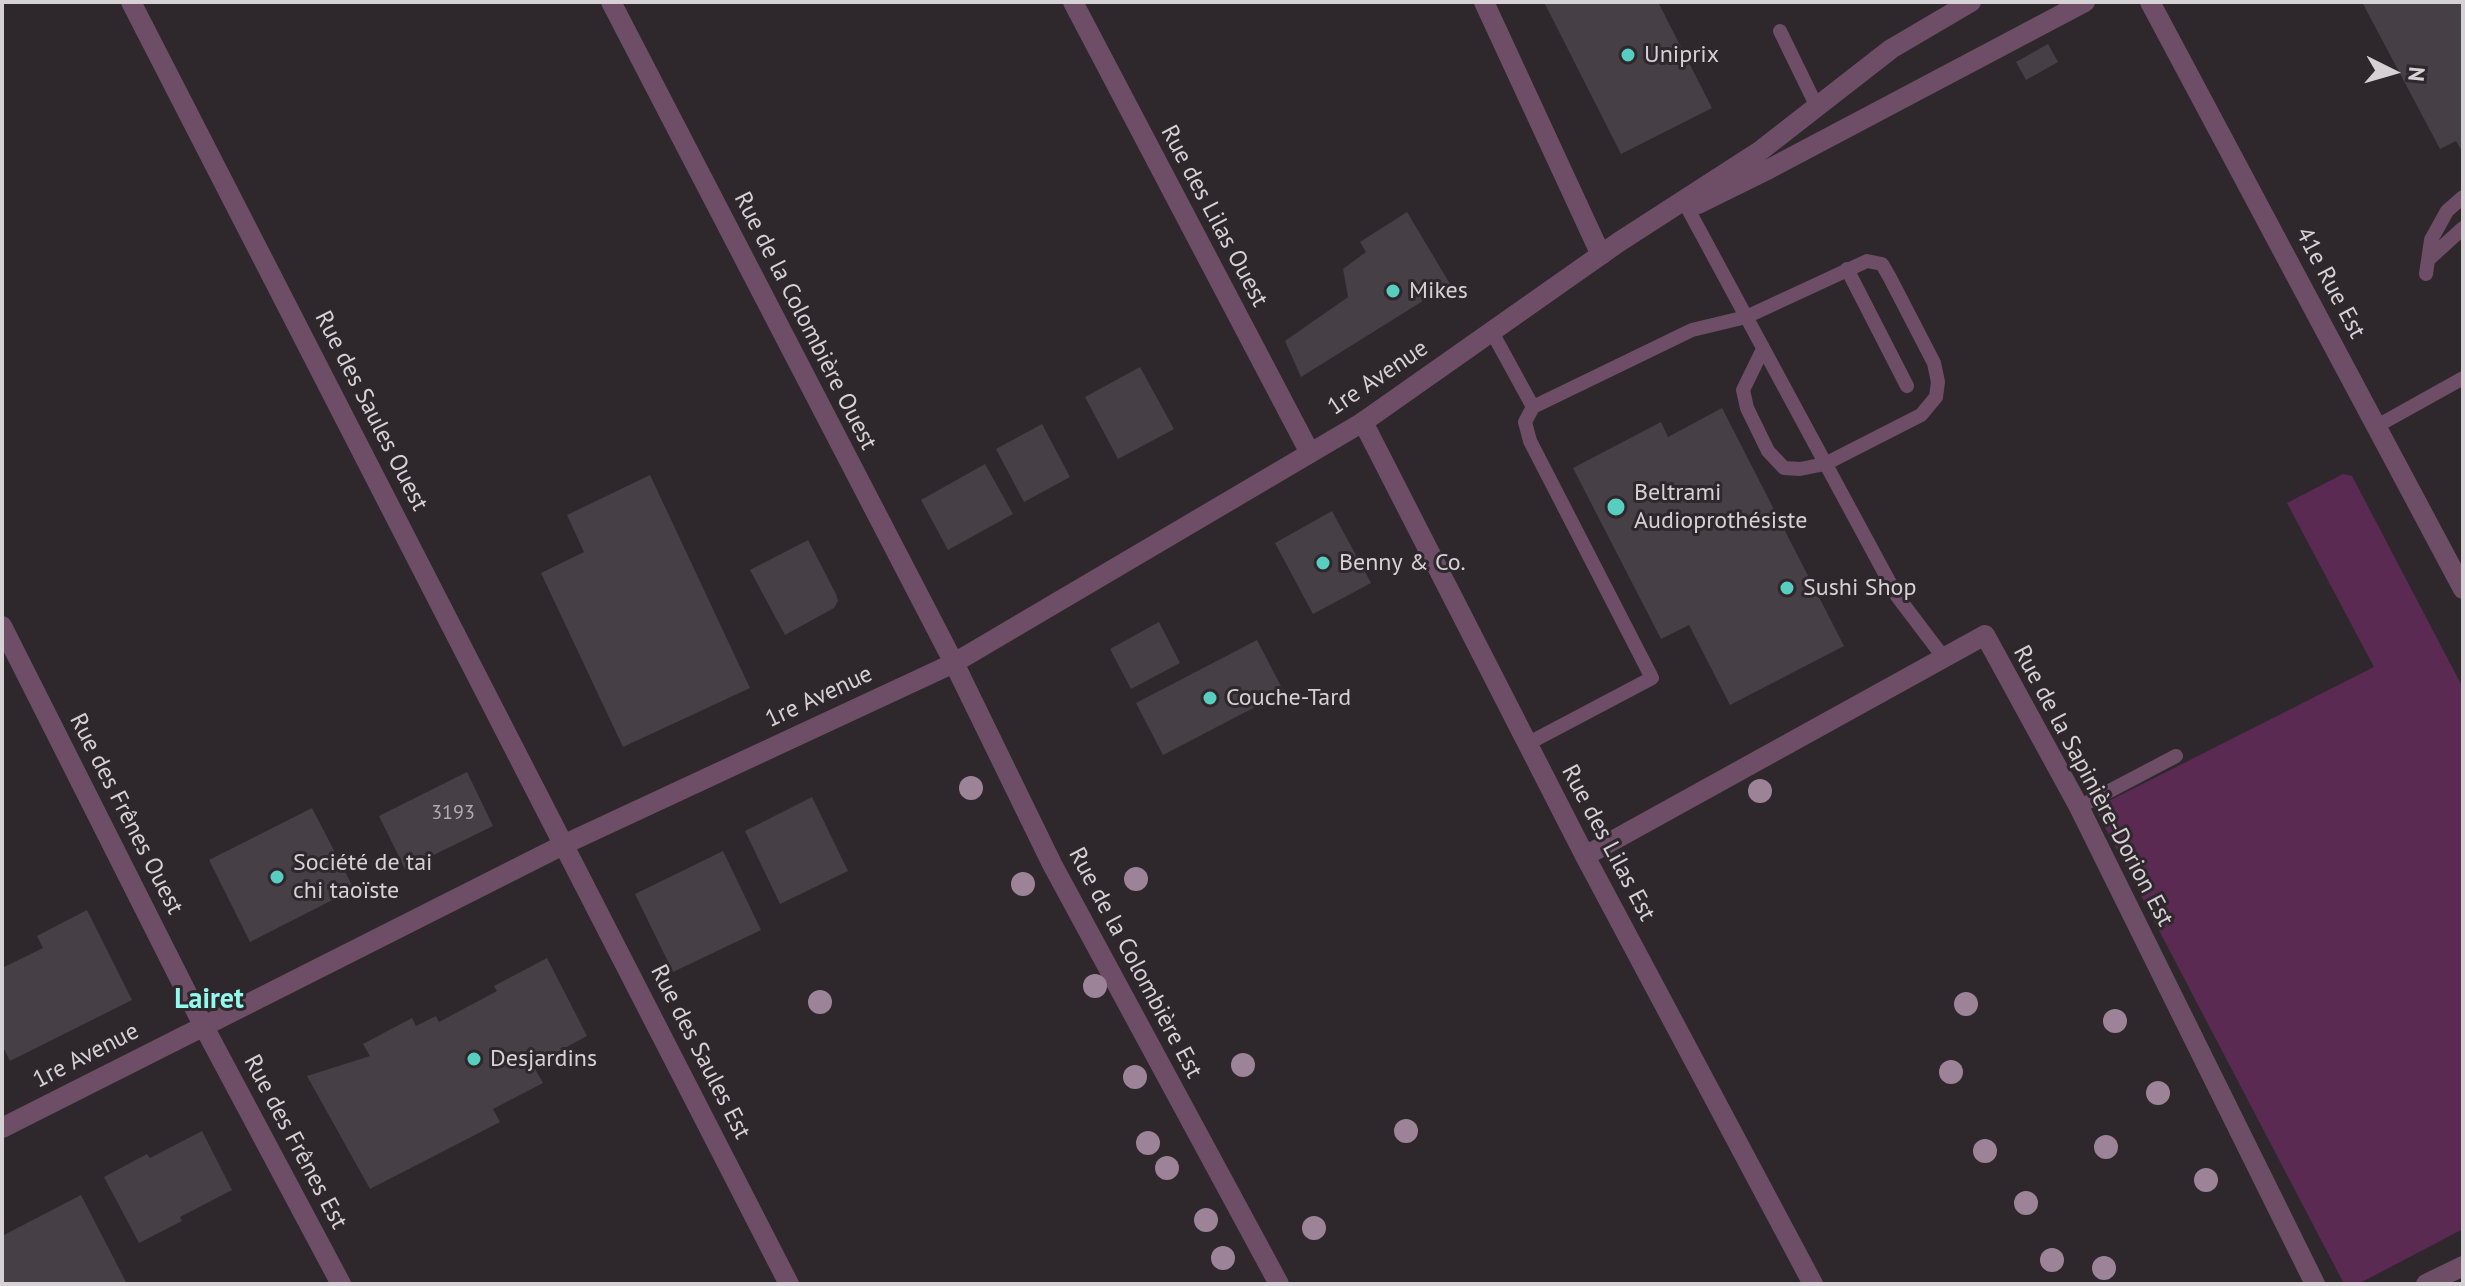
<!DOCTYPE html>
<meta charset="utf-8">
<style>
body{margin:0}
#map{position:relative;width:2465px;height:1286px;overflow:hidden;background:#2e282d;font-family:"PT Sans",sans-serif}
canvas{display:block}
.frame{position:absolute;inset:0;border:4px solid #d6d1d4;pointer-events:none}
.north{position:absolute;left:2353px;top:32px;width:80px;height:80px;-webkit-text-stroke:6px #2e282d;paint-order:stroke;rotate:95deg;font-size:22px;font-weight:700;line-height:32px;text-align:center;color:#d6d1d4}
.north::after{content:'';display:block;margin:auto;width:28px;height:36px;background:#d6d1d4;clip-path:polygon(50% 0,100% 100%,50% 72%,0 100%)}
</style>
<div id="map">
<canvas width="2465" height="1286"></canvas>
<div class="frame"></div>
<div class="north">N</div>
</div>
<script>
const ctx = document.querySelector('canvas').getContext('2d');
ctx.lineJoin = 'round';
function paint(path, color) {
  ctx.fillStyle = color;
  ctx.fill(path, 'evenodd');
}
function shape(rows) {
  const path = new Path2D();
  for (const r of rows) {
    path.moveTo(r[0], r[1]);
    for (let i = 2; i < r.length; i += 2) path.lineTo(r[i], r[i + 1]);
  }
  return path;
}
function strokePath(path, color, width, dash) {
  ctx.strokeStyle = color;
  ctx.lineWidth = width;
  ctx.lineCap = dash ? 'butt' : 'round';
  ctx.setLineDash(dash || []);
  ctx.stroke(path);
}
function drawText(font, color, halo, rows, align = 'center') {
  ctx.font = font + ' "PT Sans",sans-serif';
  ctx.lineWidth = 6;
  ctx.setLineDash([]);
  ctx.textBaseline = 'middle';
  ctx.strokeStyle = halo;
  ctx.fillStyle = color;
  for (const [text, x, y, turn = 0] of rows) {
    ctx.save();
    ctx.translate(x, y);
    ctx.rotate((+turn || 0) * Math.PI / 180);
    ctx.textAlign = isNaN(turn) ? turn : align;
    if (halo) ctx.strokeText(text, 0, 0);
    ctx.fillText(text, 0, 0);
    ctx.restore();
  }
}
paint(shape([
 [2343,474,2352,476,2463,688,2463,1229,2358,1284,2345,1284,2342,1280,2095,808,2374,667,2287,503]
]), '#5b2a52');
paint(shape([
 [1544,2,1658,2,1712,108,1621,154],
 [2362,2,2463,2,2463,153,2456,141,2440,149],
 [2048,44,2058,62,2026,80,2016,62],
 [1407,212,1450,284,1301,377,1285,341,1348,297,1343,269,1366,252,1360,242],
 [1140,367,1174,429,1118,459,1085,397],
 [1722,408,1844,646,1730,705,1689,625,1661,639,1573,468,1661,422,1668,437],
 [1042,424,1070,477,1024,502,996,449],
 [985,464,1013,514,948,550,921,500],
 [650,475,750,688,623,747,541,573,584,552,567,515],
 [1332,511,1371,583,1313,614,1275,543],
 [808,540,836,594,838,601,834,608,785,635,750,570],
 [1159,622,1180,663,1131,689,1110,649],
 [1257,640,1284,692,1163,755,1136,703],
 [467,772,493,826,405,869,379,816],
 [812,797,848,871,780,904,745,831],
 [312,808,354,889,250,942,209,860],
 [723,851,761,930,673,972,635,894],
 [87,910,132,1000,10,1061,2,1045,2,968,43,948,37,936],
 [547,958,587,1036,533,1065,543,1083,493,1109,500,1122,370,1189,307,1076,370,1056,363,1044,412,1018,416,1026,436,1016,439,1022,497,991,494,986],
 [202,1131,232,1190,180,1217,182,1221,139,1243,104,1177,147,1154,150,1158],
 [81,1195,127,1284,2,1284,2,1236]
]), '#463f45');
strokePath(shape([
 [1780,31,1817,107],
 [1688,209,1897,596,1944,658],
 [2429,259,2463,228],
 [1847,269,1907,386],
 [2426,274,2431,240,2447,211,2463,197],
 [1492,332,1533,407,1692,330,1746,317,1867,261,1882,264,1890,278,1934,363,1938,382,1936,397,1921,415,1825,464,1800,469,1784,468,1768,451,1747,408,1743,390,1763,349],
 [2377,426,2463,378],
 [1527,744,1652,678,1530,441,1525,422,1533,407],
 [2079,807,2176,756]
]), '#6e4e67', 14);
strokePath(shape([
 [131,2,789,1284],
 [611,2,954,663,1052,864,1279,1284],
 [1073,2,1310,453],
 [1484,2,1601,255],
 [1363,422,1585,856,1813,1284],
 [2,626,203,1025,341,1284],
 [1585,856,1985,635,2079,807,2315,1284],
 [2426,1284,2463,1266]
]), '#6e4e67', 20);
strokePath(shape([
 [2150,2,2463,589],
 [1698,204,1769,169,2085,2],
 [2,1128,565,844,954,663,1363,422,1619,242,1760,151,1891,49,1971,2]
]), '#6e4e67', 20);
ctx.fillStyle = '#9d8397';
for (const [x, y] of [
 [971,788],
 [1760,791],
 [1136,879],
 [1023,884],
 [1095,986],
 [820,1002],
 [1966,1004],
 [2115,1021],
 [1243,1065],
 [1951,1072],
 [1135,1077],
 [2158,1093],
 [1406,1131],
 [1148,1143],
 [2106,1147],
 [1985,1151],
 [1167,1168],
 [2206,1180],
 [2026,1203],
 [1206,1220],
 [1314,1228],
 [1223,1258],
 [2052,1260],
 [2104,1268]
]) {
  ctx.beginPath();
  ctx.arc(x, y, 12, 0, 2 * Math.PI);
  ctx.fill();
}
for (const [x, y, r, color] of [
 [1628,55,8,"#58cec0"],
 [1393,291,8,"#58cec0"],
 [1616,507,10,"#58cec0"],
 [1323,563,8,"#58cec0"],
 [1787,588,8,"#58cec0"],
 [1210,698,8,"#58cec0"],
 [277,877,8,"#58cec0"],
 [474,1059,8,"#58cec0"]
]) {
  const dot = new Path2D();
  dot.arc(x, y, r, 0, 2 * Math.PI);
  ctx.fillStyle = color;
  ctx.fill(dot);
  strokePath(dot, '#2e282d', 3);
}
drawText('20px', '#b2acb0', null, [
 ["3193",453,813]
]);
drawText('24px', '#d6d1d4', '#2e282d', [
 ["Uniprix",1644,55],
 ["Mikes",1409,291],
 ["Beltrami",1634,493],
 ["Audioprothésiste",1634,521],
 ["Benny & Co.",1339,563],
 ["Sushi Shop",1803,588],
 ["Couche-Tard",1226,698],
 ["Société de tai",293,863],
 ["chi taoïste",293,891],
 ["Desjardins",490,1059]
], 'left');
drawText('24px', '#d6d1d4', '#2e282d', [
 ["Rue des Lilas Ouest",1214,216,62],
 ["41e Rue Est",2330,283,62],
 ["Rue de la Colombière Ouest",805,321,63],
 ["1re Avenue",1378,378,-34],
 ["Rue des Saules Ouest",371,411,63],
 ["1re Avenue",819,697,-25],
 ["Rue de la Sapinière-Dorion Est",2093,786,62],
 ["Rue des Frênes Ouest",126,814,63],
 ["Rue des Lilas Est",1608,843,62],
 ["Rue de la Colombière Est",1135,963,62],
 ["Rue des Saules Est",700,1052,63],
 ["1re Avenue",86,1056,-27],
 ["Rue des Frênes Est",295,1142,62]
]);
drawText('bold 28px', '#92faec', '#2e282d', [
 ["Lairet",209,1000]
]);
</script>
